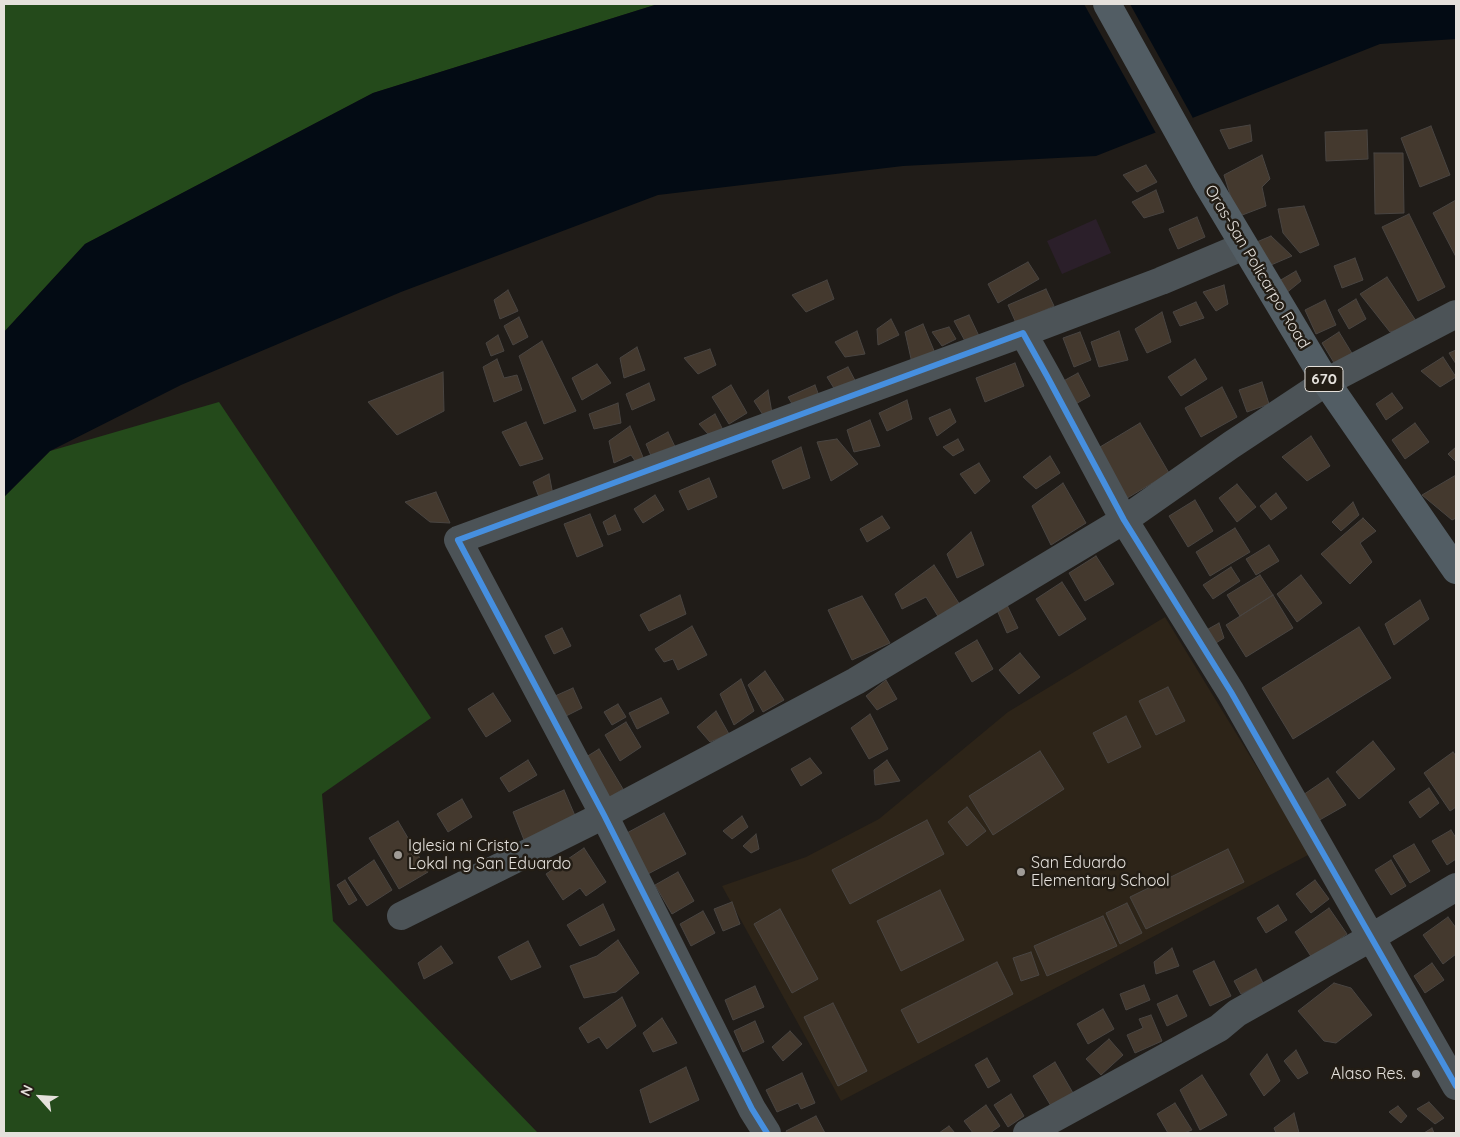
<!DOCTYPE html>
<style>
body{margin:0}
#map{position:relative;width:1460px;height:1137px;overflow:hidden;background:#201c18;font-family:Quicksand,sans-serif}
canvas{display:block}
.frame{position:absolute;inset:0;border:5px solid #e5e1dc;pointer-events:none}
.north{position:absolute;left:15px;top:1072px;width:50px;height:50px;-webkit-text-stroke:4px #231d15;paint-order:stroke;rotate:296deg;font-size:14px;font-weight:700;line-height:20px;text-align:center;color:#e5e1dc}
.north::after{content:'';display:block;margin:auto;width:18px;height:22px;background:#e5e1dc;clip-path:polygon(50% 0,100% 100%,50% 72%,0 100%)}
</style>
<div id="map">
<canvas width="1460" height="1137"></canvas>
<div class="frame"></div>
<div class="north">N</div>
</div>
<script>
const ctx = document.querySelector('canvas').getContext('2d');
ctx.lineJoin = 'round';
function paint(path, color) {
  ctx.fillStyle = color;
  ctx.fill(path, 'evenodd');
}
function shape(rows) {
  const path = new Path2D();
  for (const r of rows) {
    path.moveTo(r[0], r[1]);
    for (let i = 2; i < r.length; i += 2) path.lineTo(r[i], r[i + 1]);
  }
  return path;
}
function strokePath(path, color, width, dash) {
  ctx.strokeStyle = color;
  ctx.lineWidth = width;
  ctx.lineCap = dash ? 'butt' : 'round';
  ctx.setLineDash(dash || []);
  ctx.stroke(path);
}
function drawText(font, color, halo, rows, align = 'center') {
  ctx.font = font + ' Quicksand,sans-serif';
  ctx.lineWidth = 5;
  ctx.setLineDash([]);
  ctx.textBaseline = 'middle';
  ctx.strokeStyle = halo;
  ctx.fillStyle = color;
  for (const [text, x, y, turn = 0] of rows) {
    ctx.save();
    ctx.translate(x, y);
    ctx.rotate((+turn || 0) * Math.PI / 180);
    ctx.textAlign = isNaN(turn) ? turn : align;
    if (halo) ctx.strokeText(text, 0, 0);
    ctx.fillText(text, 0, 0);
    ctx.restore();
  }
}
paint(shape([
 [1165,617,1310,854,841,1101,722,886,806,857,879,819,1008,712]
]), '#2d2418');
paint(shape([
 [1096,219,1111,253,1062,274,1047,241]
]), '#2b1f2a');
paint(shape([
 [4,4,658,4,373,93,85,244,4,332],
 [219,402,431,718,322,794,333,921,538,1133,4,1133,4,497,50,451]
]), '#244a1b');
paint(shape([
 [658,4,1456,4,1456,39,1380,44,1096,156,903,166,658,195,401,292,181,385,50,451,4,497,4,332,85,244,373,93]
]), '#030b14');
paint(shape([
 [1084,4,1130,4,1194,120,1157,135]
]), '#201c18');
const building = shape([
 [1250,125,1252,141,1229,149,1220,130,1250,125],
 [1431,126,1450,175,1420,187,1401,138,1431,126],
 [1367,130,1368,159,1326,161,1325,132,1367,130],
 [1374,153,1403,153,1404,213,1375,214,1374,153],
 [1262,155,1270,179,1262,187,1266,206,1237,217,1224,175,1262,155],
 [1146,165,1157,182,1137,192,1123,175,1146,165],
 [1156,190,1164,212,1144,218,1132,202,1156,190],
 [1456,200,1456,257,1433,213,1456,200],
 [1304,206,1319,245,1300,253,1283,233,1278,209,1304,206],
 [1409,214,1445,287,1418,301,1382,227,1409,214],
 [1197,217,1205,237,1178,249,1169,229,1197,217],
 [1271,236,1292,256,1271,265,1252,244,1271,236],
 [1355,258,1363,280,1342,288,1334,266,1355,258],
 [1028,262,1039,279,998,303,988,284,1028,262],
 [1296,271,1301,281,1285,294,1274,284,1296,271],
 [1387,277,1418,324,1390,332,1360,294,1387,277],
 [827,280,834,299,806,312,792,295,827,280],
 [1224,285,1228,304,1216,311,1203,292,1224,285],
 [1046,289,1054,306,1016,323,1008,305,1046,289],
 [508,290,518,311,500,319,494,300,508,290],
 [1356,299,1366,319,1349,329,1338,310,1356,299],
 [1325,300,1336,325,1316,334,1305,310,1325,300],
 [1196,302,1204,318,1180,326,1173,312,1196,302],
 [1162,312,1171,342,1147,353,1135,329,1162,312],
 [969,315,979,336,965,341,954,321,969,315],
 [519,317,528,337,513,345,504,326,519,317],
 [891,319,899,335,878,345,877,329,891,319],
 [923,324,937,358,912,363,905,332,923,324],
 [949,327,956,339,942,346,932,332,949,327],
 [857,331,865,354,845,357,835,342,857,331],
 [1119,331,1128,360,1099,367,1091,342,1119,331],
 [1080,332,1091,360,1074,367,1063,338,1080,332],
 [1339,332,1353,355,1336,366,1322,343,1339,332],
 [498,335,504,351,491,356,486,343,498,335],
 [542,341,576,411,544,424,519,356,542,341],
 [637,347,645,370,624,378,620,358,637,347],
 [710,349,716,365,698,374,684,358,710,349],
 [1456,350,1456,364,1449,353,1456,350],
 [1443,357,1456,377,1440,387,1421,371,1443,357],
 [497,359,504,378,517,375,522,390,494,402,483,367,497,359],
 [1195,359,1207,379,1181,396,1168,377,1195,359],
 [1015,363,1024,386,985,402,976,378,1015,363],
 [597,364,611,383,582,400,572,378,597,364],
 [848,367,860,390,837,393,827,377,848,367],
 [443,372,444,411,397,435,368,402,443,372],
 [1078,373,1090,396,1070,407,1058,384,1078,373],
 [1262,382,1269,404,1247,412,1239,390,1262,382],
 [649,383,655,400,632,410,626,394,649,383],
 [731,385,747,413,729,424,712,397,731,385],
 [815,385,822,404,797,412,788,397,815,385],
 [1222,387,1237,417,1201,437,1185,408,1222,387],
 [768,390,772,413,763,415,754,401,768,390],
 [1392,393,1403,408,1386,420,1376,404,1392,393],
 [907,400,912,419,887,431,879,413,907,400],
 [618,403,621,423,594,429,589,414,618,403],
 [950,409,956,422,937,436,929,418,950,409],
 [715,414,723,430,708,434,699,424,715,414],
 [870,420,880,446,854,452,847,430,870,420],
 [526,422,543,459,520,466,502,432,526,422],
 [1140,423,1169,473,1124,500,1095,450,1140,423],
 [1415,423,1429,442,1405,459,1392,440,1415,423],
 [630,426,645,462,638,465,631,455,614,463,609,441,630,426],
 [668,432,678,453,652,458,646,444,668,432],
 [1311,436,1330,466,1307,481,1282,457,1311,436],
 [837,439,858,464,831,481,817,442,837,439],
 [958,439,964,450,953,456,943,447,958,439],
 [801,447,810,478,783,489,772,461,801,447],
 [1456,447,1456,462,1448,454,1456,447],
 [1050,456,1060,473,1036,489,1023,477,1050,456],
 [979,463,990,481,975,494,960,474,979,463],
 [549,474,553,495,539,497,533,482,549,474],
 [1456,475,1456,518,1452,520,1422,495,1456,475],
 [709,478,717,497,688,510,679,491,709,478],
 [1063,483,1086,523,1051,545,1032,506,1063,483],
 [1237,484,1256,507,1237,522,1219,498,1237,484],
 [436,492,450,523,430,522,405,502,436,492],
 [1276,493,1287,508,1271,520,1260,506,1276,493],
 [655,495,664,510,643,523,634,509,655,495],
 [1195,500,1213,531,1188,547,1169,516,1195,500],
 [1353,502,1359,515,1341,531,1332,522,1353,502],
 [590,514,603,546,577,557,564,524,590,514],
 [615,515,621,530,608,535,603,522,615,515],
 [882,516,890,528,867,542,860,529,882,516],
 [1363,518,1376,531,1360,543,1372,562,1350,584,1321,554,1363,518],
 [1235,528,1250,552,1210,576,1196,552,1235,528],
 [971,532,984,565,957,578,947,554,971,532],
 [1269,545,1279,561,1256,575,1246,559,1269,545],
 [1096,556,1114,584,1085,601,1069,573,1096,556],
 [934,565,962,608,939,618,926,597,902,609,895,594,934,565],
 [1231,567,1240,581,1213,599,1203,585,1231,567],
 [1260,575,1273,595,1240,616,1227,595,1260,575],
 [1301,575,1322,603,1297,622,1277,594,1301,575],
 [1062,582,1086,619,1059,636,1036,599,1062,582],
 [680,595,686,614,649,631,640,615,680,595],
 [1273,595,1293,628,1246,657,1226,625,1273,595],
 [862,596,890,643,852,660,828,610,862,596],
 [1420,600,1429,619,1394,645,1385,624,1420,600],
 [1007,605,1018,628,1007,633,997,610,1007,605],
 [1219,623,1224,638,1211,646,1203,632,1219,623],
 [692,626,707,655,678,670,673,659,664,662,655,649,692,626],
 [1359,627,1391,678,1293,739,1262,688,1359,627],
 [562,628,571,646,554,654,545,636,562,628],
 [977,640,993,669,972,682,955,653,977,640],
 [1020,653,1040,677,1019,694,999,670,1020,653],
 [765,671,784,700,763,712,748,685,765,671],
 [741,679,754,711,734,725,720,694,741,679],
 [886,680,897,699,877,710,866,696,886,680],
 [1168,687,1185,721,1156,735,1139,701,1168,687],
 [573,688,582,708,564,717,555,696,573,688],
 [493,693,511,721,486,737,468,709,493,693],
 [661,698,669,713,637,729,629,713,661,698],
 [618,704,626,717,612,725,604,712,618,704],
 [716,711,729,734,710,742,697,727,716,711],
 [870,714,888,749,869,759,851,728,870,714],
 [1126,716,1141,747,1108,763,1093,733,1126,716],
 [626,722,641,747,620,761,605,735,626,722],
 [1373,741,1395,769,1359,799,1336,772,1373,741],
 [599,749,623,789,602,802,578,762,599,749],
 [1040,751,1064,789,993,835,969,796,1040,751],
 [1453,752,1456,756,1456,807,1450,811,1424,773,1453,752],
 [810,758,822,773,801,786,791,769,810,758],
 [528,760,537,775,509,792,500,778,528,760],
 [887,760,900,781,875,785,874,770,887,760],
 [1328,778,1346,805,1316,822,1300,797,1328,778],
 [1429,788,1439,803,1420,818,1409,802,1429,788],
 [564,790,576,818,524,840,513,812,564,790],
 [462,799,472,817,448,832,437,814,462,799],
 [967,807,986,831,967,846,948,822,967,807],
 [664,813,686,854,646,875,625,834,664,813],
 [742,816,748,827,732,839,723,831,742,816],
 [927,820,944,854,850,904,832,870,927,820],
 [398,821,428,872,399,889,369,838,398,821],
 [1451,830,1456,838,1456,859,1447,865,1432,841,1451,830],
 [756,834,759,849,751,853,743,846,756,834],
 [1414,844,1430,871,1410,883,1393,856,1414,844],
 [584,848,606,882,586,896,580,888,563,900,546,874,584,848],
 [1228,849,1244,882,1146,929,1130,897,1228,849],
 [374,860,392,890,367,906,348,878,374,860],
 [1391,860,1406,886,1391,895,1375,870,1391,860],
 [678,872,694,901,672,914,655,885,678,872],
 [345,880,357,900,349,905,337,885,345,880],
 [1315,880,1329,899,1311,913,1296,894,1315,880],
 [940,890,964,940,901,971,877,921,940,890],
 [732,902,740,924,723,931,714,909,732,902],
 [1127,903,1142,933,1120,944,1106,913,1127,903],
 [603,904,615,930,580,946,567,925,603,904],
 [1278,905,1287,920,1266,933,1257,918,1278,905],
 [1329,908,1347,934,1312,958,1295,932,1329,908],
 [780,909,818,979,792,993,754,924,780,909],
 [703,911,715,933,691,946,680,924,703,911],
 [1103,916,1117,946,1047,976,1034,946,1103,916],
 [1448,917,1456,928,1456,954,1443,964,1423,935,1448,917],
 [618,940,639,973,616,992,584,998,570,966,597,956,618,940],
 [528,941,541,967,511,980,498,957,528,941],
 [441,946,453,963,424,979,418,963,441,946],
 [1172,948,1179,966,1156,974,1154,962,1172,948],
 [1031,952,1039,975,1021,981,1013,958,1031,952],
 [1214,961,1231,996,1210,1006,1193,971,1214,961],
 [997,962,1013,994,918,1043,901,1010,997,962],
 [1432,963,1444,980,1425,993,1414,976,1432,963],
 [1256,969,1263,983,1241,994,1234,981,1256,969],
 [1334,983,1351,988,1372,1015,1336,1043,1324,1041,1298,1011,1334,983],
 [1144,985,1150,1000,1126,1010,1120,994,1144,985],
 [755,986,764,1007,733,1020,725,1000,755,986],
 [1177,995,1187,1016,1167,1026,1157,1004,1177,995],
 [622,997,636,1026,607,1049,599,1037,588,1043,579,1028,622,997],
 [833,1003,867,1071,838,1086,804,1017,833,1003],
 [1103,1009,1114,1029,1088,1044,1077,1024,1103,1009],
 [1151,1015,1162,1041,1135,1053,1127,1035,1143,1028,1139,1019,1151,1015],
 [662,1018,677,1043,653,1052,643,1033,662,1018],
 [755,1021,764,1042,743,1052,734,1031,755,1021],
 [790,1031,802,1044,783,1061,772,1047,790,1031],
 [1109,1039,1123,1055,1101,1075,1086,1059,1109,1039],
 [1296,1050,1308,1073,1298,1079,1284,1061,1296,1050],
 [1267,1054,1280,1081,1264,1096,1250,1074,1267,1054],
 [987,1058,1000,1081,988,1088,975,1065,987,1058],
 [1055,1062,1073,1093,1051,1106,1033,1076,1055,1062],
 [686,1067,699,1100,650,1123,640,1090,686,1067],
 [802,1073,815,1103,801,1109,798,1103,777,1112,766,1090,802,1073],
 [1202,1075,1227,1115,1200,1130,1180,1090,1202,1075],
 [1011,1094,1024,1116,1008,1127,994,1105,1011,1094],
 [1429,1102,1444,1118,1435,1124,1417,1109,1429,1102],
 [1175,1103,1192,1130,1184,1133,1168,1133,1157,1114,1175,1103],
 [986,1105,1000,1126,990,1133,973,1133,964,1121,986,1105],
 [1398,1106,1407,1116,1401,1123,1389,1112,1398,1106],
 [1294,1113,1299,1133,1276,1133,1274,1128,1294,1113],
 [816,1116,825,1133,787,1133,786,1131,816,1116],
 [949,1126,955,1133,939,1133,949,1126],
 [1432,1128,1434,1133,1424,1133,1432,1128]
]);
paint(building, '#44392e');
strokePath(building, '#494542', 1);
strokePath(shape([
 [1023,333,1161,281,1244,246],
 [401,916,604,815,856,681,1124,520,1231,445,1326,382,1456,314],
 [767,1133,752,1109,604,815,458,540,1023,333,1047,376,1124,520,1231,692,1456,1086],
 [1027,1133,1219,1028,1237,1013,1372,937,1456,887]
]), '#4c5357', 28);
strokePath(shape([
 [1107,4,1205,180,1326,382,1456,570]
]), '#525d64', 28);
strokePath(shape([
 [767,1133,752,1109,604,815,458,540,1023,333,1047,376,1124,520,1231,692,1456,1086]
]), '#468fdf', 6);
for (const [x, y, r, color] of [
 [398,855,5,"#a09c97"],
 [1021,872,5,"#a09c97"],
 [1416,1074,5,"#a09c97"]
]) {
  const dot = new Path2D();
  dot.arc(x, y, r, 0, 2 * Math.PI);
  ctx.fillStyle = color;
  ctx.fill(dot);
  strokePath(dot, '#231d15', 2);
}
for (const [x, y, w] of [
 [1324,379,38]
]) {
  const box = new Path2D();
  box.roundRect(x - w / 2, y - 12.5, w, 25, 4);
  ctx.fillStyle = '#231d15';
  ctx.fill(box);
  strokePath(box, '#e5e1dc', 1);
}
drawText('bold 15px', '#e5e1dc', null, [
 ["670",1324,379]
]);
drawText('16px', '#e5e1dc', '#231d15', [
 ["Oras-San Policarpo Road",1257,267,59]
]);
drawText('16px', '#e5e1dc', '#231d15', [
 ["Iglesia ni Cristo -",408,846],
 ["Lokal ng San Eduardo",408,864],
 ["San Eduardo",1031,863],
 ["Elementary School",1031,881],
 ["Alaso Res.",1406,1074,"right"]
], 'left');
</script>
